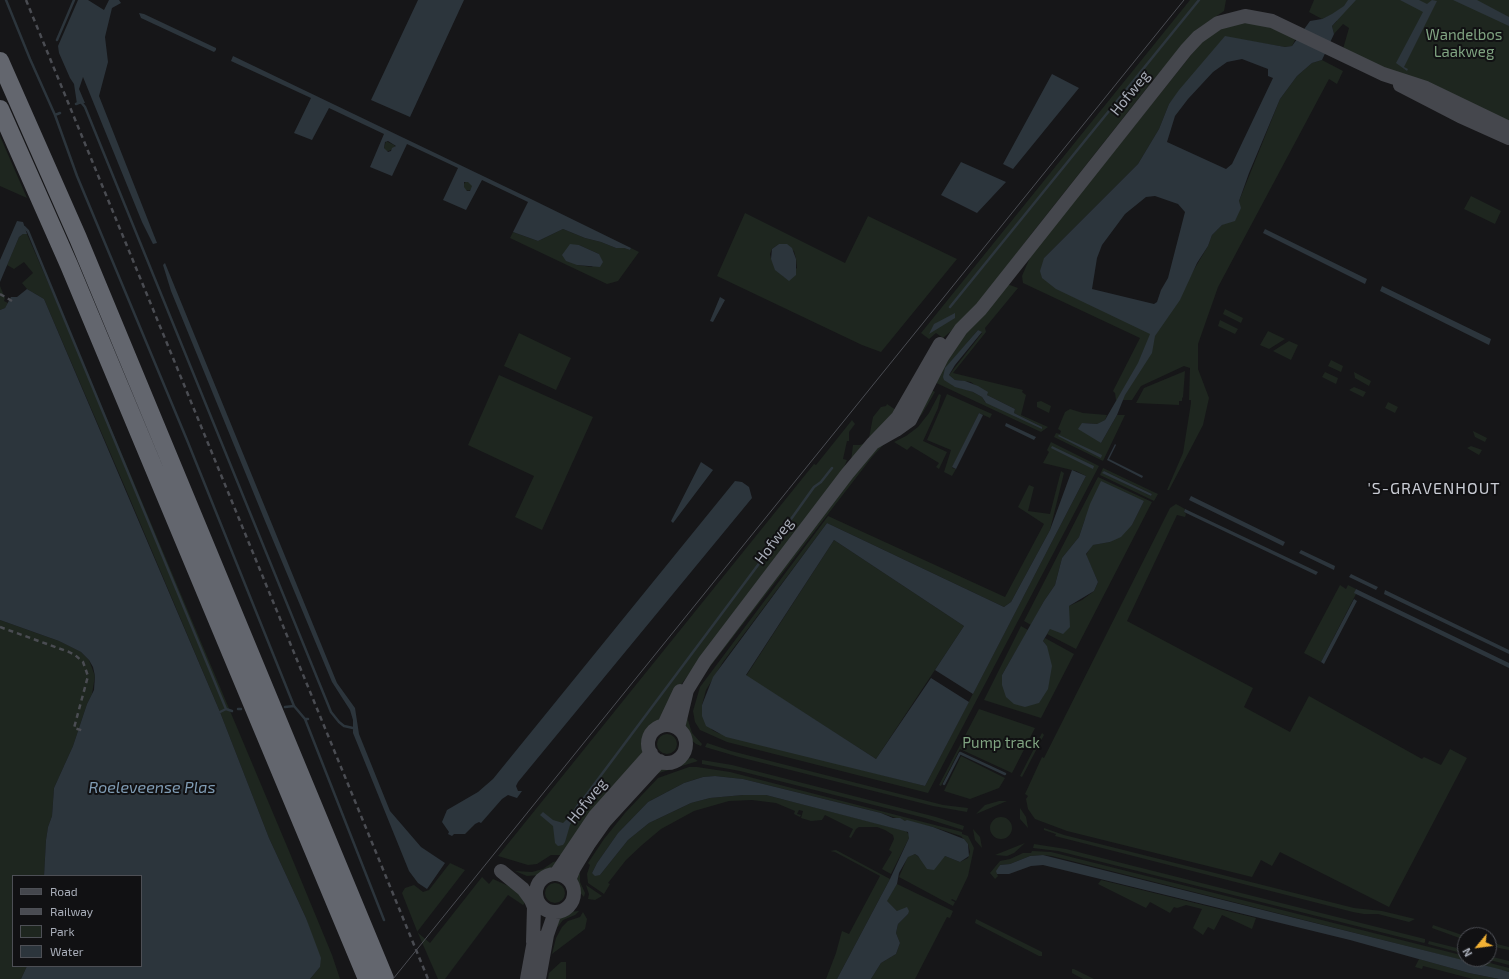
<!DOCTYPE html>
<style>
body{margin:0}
#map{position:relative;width:1509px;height:979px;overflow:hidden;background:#161618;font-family:"Exo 2",sans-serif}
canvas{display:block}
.legend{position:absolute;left:12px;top:875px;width:130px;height:92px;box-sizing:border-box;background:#111113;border:1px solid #4d4f55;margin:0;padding:5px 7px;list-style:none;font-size:12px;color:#a8adb8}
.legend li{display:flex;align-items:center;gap:8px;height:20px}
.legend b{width:20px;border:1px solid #4d4f55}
.north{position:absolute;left:1457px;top:927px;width:40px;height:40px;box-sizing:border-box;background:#111113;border:1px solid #4d4f55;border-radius:50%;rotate:241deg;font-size:11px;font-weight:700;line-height:16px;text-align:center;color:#a8adb8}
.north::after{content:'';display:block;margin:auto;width:14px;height:18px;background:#f2b134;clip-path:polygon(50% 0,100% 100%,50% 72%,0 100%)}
</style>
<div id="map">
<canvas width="1509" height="979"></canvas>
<ul class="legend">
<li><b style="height:5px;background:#45474d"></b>Road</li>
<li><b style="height:5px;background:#4a4c52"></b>Railway</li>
<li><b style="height:11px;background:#1e261f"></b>Park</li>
<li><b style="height:11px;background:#2c353c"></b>Water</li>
</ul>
<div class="north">N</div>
</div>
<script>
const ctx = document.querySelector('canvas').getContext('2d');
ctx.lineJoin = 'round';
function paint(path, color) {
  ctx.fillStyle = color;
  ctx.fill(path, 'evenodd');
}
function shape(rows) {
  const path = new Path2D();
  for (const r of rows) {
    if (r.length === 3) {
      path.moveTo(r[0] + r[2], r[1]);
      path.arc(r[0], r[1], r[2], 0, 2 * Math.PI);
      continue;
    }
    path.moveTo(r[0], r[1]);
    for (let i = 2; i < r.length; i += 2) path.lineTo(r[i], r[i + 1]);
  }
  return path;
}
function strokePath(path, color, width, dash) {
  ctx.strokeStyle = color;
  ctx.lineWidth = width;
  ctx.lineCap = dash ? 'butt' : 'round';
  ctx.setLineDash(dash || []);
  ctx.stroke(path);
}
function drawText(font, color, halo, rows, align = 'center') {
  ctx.font = font + ' "Exo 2",sans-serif';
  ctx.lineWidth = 4;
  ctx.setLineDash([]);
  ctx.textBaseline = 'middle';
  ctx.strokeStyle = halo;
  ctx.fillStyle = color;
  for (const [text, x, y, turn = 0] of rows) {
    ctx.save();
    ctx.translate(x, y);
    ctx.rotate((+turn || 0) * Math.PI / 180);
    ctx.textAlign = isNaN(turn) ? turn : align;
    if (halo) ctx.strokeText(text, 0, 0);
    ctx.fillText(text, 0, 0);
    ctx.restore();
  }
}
paint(shape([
 [1190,0,1226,0,1224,11,1196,30,1154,79,1029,237,970,315,943,338,936,333,929,339,921,333],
 [1314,0,1509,0,1509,125,1343,49,1349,28,1343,24,1334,34,1332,26,1337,21,1329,16,1322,19,1309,12],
 [1243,22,1262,24,1296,38,1292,46,1285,47,1225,37,1169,104,1159,129,1138,164,1044,258,1155,335,1208,246,1212,235,1222,225,1239,201,1280,99,1297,76,1312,63,1322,60,1343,71,1337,84,1329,79,1218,287,1198,344,1198,369,1209,398,1203,425,1169,490,1167,490,1183,453,1191,403,1191,400,1189,400,1190,368,1184,366,1141,386,1132,400,1116,400,1115,393,1113,391,1140,338,1023,283,1022,276,1031,255,1203,40,1222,28],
 [0,136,27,198,0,186],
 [386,141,394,145,396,148,386,152,384,148],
 [468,186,4.5],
 [1471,196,1501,211,1495,224,1464,209],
 [745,213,845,263,868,216,957,259,881,352,862,345,717,276],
 [779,244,794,251,796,259,797,268,784,277,771,259,770,254,772,249],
 [563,229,585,238,601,242,616,248,624,248,630,250,631,248,639,252,618,281,607,284,510,238,513,232,538,241],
 [579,245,599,254,592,267,577,265],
 [23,234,27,234,97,395,289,851,332,955,340,979,310,979,320,967,306,918,269,838,220,712,124,485,44,299,27,289,22,283,33,273,24,262,14,269,7,265,19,237],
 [1007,284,1018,288,985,328,986,332,953,373,1023,390,1022,392,1026,395,1021,415,1048,427,1041,432,932,381,945,355],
 [978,330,982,333,949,375,955,380,971,382,987,395,1015,409,1014,413,1042,427,985,402,982,397,973,392,952,385,945,369],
 [0,286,5,298,4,301,8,303,5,308,0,310],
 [1225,309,1243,318,1241,323,1223,314],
 [1220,320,1238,329,1235,334,1218,326],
 [1268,331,1285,339,1269,349,1260,345],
 [519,333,571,358,556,390,504,366],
 [1289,341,1298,345,1291,360,1273,351],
 [1331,360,1343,366,1341,372,1328,366],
 [1185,371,1183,397,1182,398,1182,401,1179,401,1179,405,1136,403,1144,388],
 [1325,372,1338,378,1336,384,1322,377],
 [1354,372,1371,381,1369,386,1355,378],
 [499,375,593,417,542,530,515,517,534,476,468,445],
 [1354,387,1366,392,1363,397,1349,390],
 [932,390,935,392,922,414,914,424,887,441,872,457,696,685,692,694,687,717,692,733,702,744,701,746,696,744,691,740,684,728,691,691,861,463],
 [939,394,941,395,938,408,923,441,947,452,939,469,936,467,939,463,911,446,907,450,894,442,906,436,918,427,929,413],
 [947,394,992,414,990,418,979,413,952,468,956,469,952,476,944,472,951,450,927,440],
 [1041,401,1051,406,1049,413,1037,407,1037,402],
 [1388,402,1398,407,1395,413,1385,408],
 [887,404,896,410,851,461,853,445,860,445,865,443,869,438,873,417,881,407,886,406],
 [1070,409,1083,413,1107,415,1105,420,1097,424,1082,423,1101,443,1117,415,1125,415,1103,461,1054,437,1056,433,1060,434,1061,431,1058,429,1065,412],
 [852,420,855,424,849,432,849,441,847,441,843,459,847,460,842,472,677,690,661,722,653,727,646,735,645,751,561,855,551,855,537,864,528,865,498,856,814,464,816,465],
 [1473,431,1487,438,1485,442,1475,437],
 [1051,442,1099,466,928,793,727,742,700,730,695,722,693,711,700,687,828,516,1005,597,1044,524,1018,507,1029,485,1034,487,1028,511,1050,514,1061,471,1064,473,1050,530,1011,602,1004,607,827,523,723,662,706,690,702,705,712,730,718,733,925,786,1086,476,1076,471,1043,463,1049,452,1047,450],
 [1471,446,1482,450,1479,455,1467,448],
 [1103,468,1158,494,1154,501,1100,475],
 [1104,471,1152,494,1151,496,1103,473],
 [1098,477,1152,502,1076,649,1047,634,1050,629,1068,617,1069,606,1082,600,1094,591,1098,582,1086,555,1092,545,1110,542,1132,525,1144,501,1085,519,1079,537,1062,558,1055,585,1044,601,1031,625,1024,621],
 [1176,504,1185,509,1184,512,1186,514,1185,517,1177,515,1127,621,1253,688,1244,707,1290,732,1309,696,1422,759,1424,757,1441,765,1450,749,1467,758,1389,907,1280,852,1272,866,1261,860,1252,877,1067,831,1035,819,1028,809,1026,799,1028,796,1025,794,1042,757,1044,758,1170,508],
 [834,540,964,626,876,759,746,676],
 [1340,585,1346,589,1348,585,1356,589,1355,593,1356,594,1321,662,1304,653],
 [0,620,59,641,81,652,89,660,95,676,92,694,87,704,73,746,54,788,52,816,48,827,46,840,44,876,13,876,13,966,27,966,21,979,0,979],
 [1021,626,1028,630,1002,675,1002,685,1047,646,1043,641,1045,638,1074,654,1041,718,984,700],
 [979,709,1035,728,1012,773,960,749,941,786,939,785],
 [1042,733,1044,735,1022,777,1020,776],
 [667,744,10],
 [707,743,731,751,943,805,968,808,967,812,933,806,739,757,705,747],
 [961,756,1005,778,999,788,970,799,944,791],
 [693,758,698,761,659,773,654,776,604,833,584,864,580,862,601,831,654,771,661,767,674,765,686,759],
 [702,760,732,765,936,817,964,826,963,830,925,818,740,771,702,764],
 [689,767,697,767,730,772,962,832,962,834,968,836,974,848,968,876,956,901,952,899,951,900,955,902,953,906,899,877,908,856,915,854,922,860,945,856,960,862,968,858,970,852,968,844,961,836,933,827,905,821,881,813,743,779,715,776,703,777,684,783,648,802,618,833,597,863,592,873,600,875,628,840,649,823,691,803,710,798,743,795,766,795,906,831,910,836,891,874,882,869,892,852,889,850,894,839,893,835,885,830,877,827,859,827,856,829,851,838,849,837,853,829,825,815,822,820,811,821,801,818,803,811,799,810,797,814,801,815,800,817,794,814,795,811,776,803,752,800,729,801,694,811,661,829,642,845,626,860,608,883,610,884,604,894,588,883,587,874,590,865,588,863,604,839,625,813,658,778],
 [999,801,1007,801,976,814,985,805],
 [1020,808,1026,817,1028,828,1020,819],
 [1001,828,11],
 [1044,828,1064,835,1354,908,1382,911,1415,919,1409,922,1378,914,1364,914,1353,912,1055,836,1056,834,1044,830],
 [973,829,980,837,982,848,975,840],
 [1025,843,1014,853,1007,856,995,855],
 [1034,844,1066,849,1245,894,1425,939,1425,942,1424,943,1058,851,1033,848],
 [836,850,890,879,837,979,826,979,836,953,842,931,849,934,880,876,835,852,830,851],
 [1032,851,1051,852,1465,956,1465,959,1475,959,1509,968,1509,972,1052,856,1043,855,1030,856,1010,864,1000,865,997,874,998,876,995,879,990,873,1000,861,1010,859,1023,853,1031,853],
 [557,861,551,871,540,875,527,876,515,871,532,872,543,869,553,862],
 [450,863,465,870,417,932,430,943,482,877,489,884,493,879,515,889,526,902,523,905,508,895,445,979,438,979,417,931,402,893,405,888,414,885,423,892,429,890],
 [575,871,580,874,580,882,585,893,584,897,578,890,574,881],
 [1101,880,1256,918,1252,929,1222,915,1214,930,1208,927,1203,935,1193,928,1202,909,1186,905,1177,908,1174,907,1170,913,1150,902,1146,908,1098,884],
 [555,893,10],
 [897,884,953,911,950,918,947,917,915,979,871,979,881,963,896,954,900,943,896,933,898,924,908,914,897,911,886,901],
 [586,885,602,896,595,900,588,899,589,894],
 [579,911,575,915,563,920,556,929,560,916,569,912],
 [583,912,587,919,585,929,552,954,556,938,562,927,568,921,580,917],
 [976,919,1042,952,1042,956,1039,956,975,923],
 [1433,925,1465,936,1465,940,1432,928],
 [1429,941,1465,950,1465,954,1428,944],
 [1489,942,1509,947,1509,950,1489,946],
 [1489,956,1509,961,1509,965,1486,959,1489,959],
 [1419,959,1469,973,1499,979,1473,979,1423,966,1422,969,1415,967],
 [561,962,566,962,566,979,548,979,549,973],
 [1072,969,1074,969,1094,979,1083,979,1072,973]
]), '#1e261f');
paint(shape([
 [78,0,88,0,104,10,109,0,119,0,121,3,112,8,105,37,108,62,99,96,157,243,153,244,142,222,83,77,79,89,85,103,77,104,74,84,70,78,59,53,58,46],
 [418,0,464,0,410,117,371,100],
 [1348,0,1356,0,1332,26,1334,34,1322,60,1312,63,1297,76,1280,99,1249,173,1239,201,1241,208,1235,221,1222,225,1212,235,1208,246,1197,263,1180,300,1155,336,1152,353,1125,395,1117,415,1101,443,1078,429,1082,423,1097,424,1105,420,1138,363,1150,334,1056,289,1042,278,1040,271,1044,258,1138,164,1159,129,1169,104,1179,90,1225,36,1285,47,1292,46,1310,21,1322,19,1332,14,1344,6],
 [1242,59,1268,69,1268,76,1273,78,1232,164,1226,169,1167,142,1175,116,1188,99,1213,72,1227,62],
 [1155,196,1178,204,1185,212,1168,278,1161,290,1157,302,1154,304,1092,289,1097,258,1102,245,1125,214,1146,197],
 [1400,0,1419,0,1427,4,1432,0,1437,1,1404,67,1408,69,1407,71,1396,63,1423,12],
 [1453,0,1477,0,1509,17,1509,26],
 [139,13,144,14,216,48,216,50,214,52,141,18],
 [233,56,533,200,631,248,630,250,624,248,616,248,601,242,585,238,563,229,538,241,513,232,528,202,482,180,466,210,443,200,458,168,407,144,392,176,370,167,384,134,329,108,312,140,294,133,311,98,231,61],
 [388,141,396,146,392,148,391,151,388,152,384,148,385,142],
 [464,182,468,182,472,186,470,191,467,191,464,187],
 [1052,74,1079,88,1013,169,1003,164],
 [961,162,1006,182,977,213,941,195],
 [17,221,23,222,27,234,23,234,19,237,0,282,0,260],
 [1265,229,1367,279,1365,284,1263,233],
 [570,244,579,245,599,254,603,262,600,267,577,265,566,261,562,255],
 [779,244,787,244,792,248,796,259,796,275,789,281,775,270,771,259,772,249],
 [165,263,337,683,355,708,359,734,390,811,421,847,445,863,427,889,418,883,409,871,353,733,353,720,350,710,332,682,265,521,171,291,163,265],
 [1382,286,1491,339,1489,345,1380,291],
 [27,289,44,299,220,712,269,838,306,918,321,958,320,967,310,979,21,979,27,966,141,966,141,876,44,876,46,840,48,827,52,816,54,788,73,746,87,704,94,690,95,676,93,667,89,660,81,652,59,641,0,620,0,310,5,308,11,297,17,297],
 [720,297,725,300,713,322,710,321],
 [955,313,955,318,929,334,934,324],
 [978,330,982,332,955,365,949,375,955,380,965,381,978,386,988,392,987,395,1015,409,1014,413,1042,427,1042,429,986,403,982,397,973,392,955,387,944,380,943,377,945,368],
 [979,413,983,415,956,469,952,467],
 [1006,423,1036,437,1034,440,1005,426],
 [1059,435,1102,455,1101,458,1058,436],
 [1115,444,1116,445,1109,459,1143,476,1142,478,1107,460],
 [1052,446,1094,466,1093,469,1051,448],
 [701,462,713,470,673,523,671,521],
 [1072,470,1086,476,973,694,935,670,964,626,834,540,746,675,876,759,931,678,969,702,925,786,726,737,706,726,702,716,702,705,713,677,827,523,1004,607,1011,602,1050,530],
 [1104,471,1152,494,1151,496,1102,473],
 [735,481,742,482,749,487,752,498,518,782,516,786,518,791,522,791,517,798,508,795,502,799,481,823,479,822,475,824,465,834,454,834,452,836,448,834,449,832,442,822,447,810,478,792,493,779],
 [1101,481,1144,501,1132,525,1121,537,1110,542,1093,545,1086,554,1098,582,1094,591,1069,606,1070,627,1063,634,1050,629,1043,641,1047,646,1052,666,1048,689,1039,703,1025,707,1014,704,1006,697,1002,685,1002,675,1044,601,1055,585,1062,558,1079,537,1090,504],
 [1191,496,1285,542,1283,546,1189,500],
 [1185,509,1318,572,1316,575,1184,512],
 [1301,550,1335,566,1334,570,1299,553],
 [1351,574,1378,587,1376,590,1349,577],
 [1356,589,1509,663,1509,668,1356,594,1354,593],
 [1385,590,1509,650,1509,654,1384,594],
 [1354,599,1357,601,1324,664,1321,662],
 [715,776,743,779,881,813,893,818,900,818,905,821,907,820,933,827,964,839,968,844,969,856,960,862,945,856,934,870,927,869,918,856,915,854,908,857,899,873,897,884,887,901,897,911,907,907,909,911,908,914,898,924,896,933,900,943,896,954,881,963,871,979,837,979,890,879,909,838,908,832,766,795,743,795,710,798,691,803,649,823,628,840,600,875,595,876,592,873,597,863,618,833,648,802,684,783,703,777],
 [579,801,580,809,570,825,565,842,563,845,558,846,555,843,553,826,540,815,543,812,553,820,563,823,570,816],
 [1043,855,1499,969,1509,972,1509,979,1499,979,1469,973,1350,940,1043,865,1031,866,1009,874,997,874,996,871,1000,865,1010,864,1030,856]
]), '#2c353c');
strokePath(shape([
 [6,0,30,59,55,115,77,176,187,440,294,706],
 [57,40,74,0],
 [76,104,81,102,85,107,331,712,339,722,344,726,353,728],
 [55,115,60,113],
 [24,227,28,231,226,709],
 [950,307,1199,0],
 [285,707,294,706,305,719,308,719],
 [238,709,241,709],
 [220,712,226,709,232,711],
 [305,719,384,920],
 [944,784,960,753,1005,774],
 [578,806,761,561,814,487,821,482,832,468]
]), '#2c353c', 2.5);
strokePath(shape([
 [1400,85,1460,116,1509,138],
 [873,443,896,430,910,420,942,357,961,329,981,309,1186,50,1198,37,1218,23,1245,16,1272,21,1383,74,1426,88,1509,128],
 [664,725,680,691],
 [667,744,19],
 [678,728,687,690,705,661,847,474,873,443,898,417,940,344],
 [501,871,523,889,531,900,534,907,533,942],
 [555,893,19],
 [556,874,595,816,651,753],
 [569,880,574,868,588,845,605,821,660,761],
 [527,979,535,935],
 [539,979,547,935,555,912]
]), '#45474d', 14);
strokePath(shape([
 [0,61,78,238,385,979],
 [0,109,69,265,367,979]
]), '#63666e', 18);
strokePath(shape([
 [393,979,1184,0]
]), '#4a4c52', 1);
strokePath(shape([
 [26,0,428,979],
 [0,294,12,301],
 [0,627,69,652,75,655,83,662,88,676,74,728,84,731]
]), '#4a4c52', 2.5, [5, 4]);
drawText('15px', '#7fa381', '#111113', [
 ["Wandelbos",1464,35],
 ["Laakweg",1464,52],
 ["Pump track",1001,743]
]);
drawText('15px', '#a8adb8', '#111113', [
 ["Hofweg",1130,93,-51],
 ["Hofweg",774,541,-53],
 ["Hofweg",587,801,-51]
]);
ctx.letterSpacing = '1px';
drawText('16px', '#c9ccd4', '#111113', [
 ["'S-GRAVENHOUT",1434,489]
]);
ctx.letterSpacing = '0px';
drawText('italic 16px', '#7f9bb3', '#111113', [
 ["Roeleveense Plas",152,788]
]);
</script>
